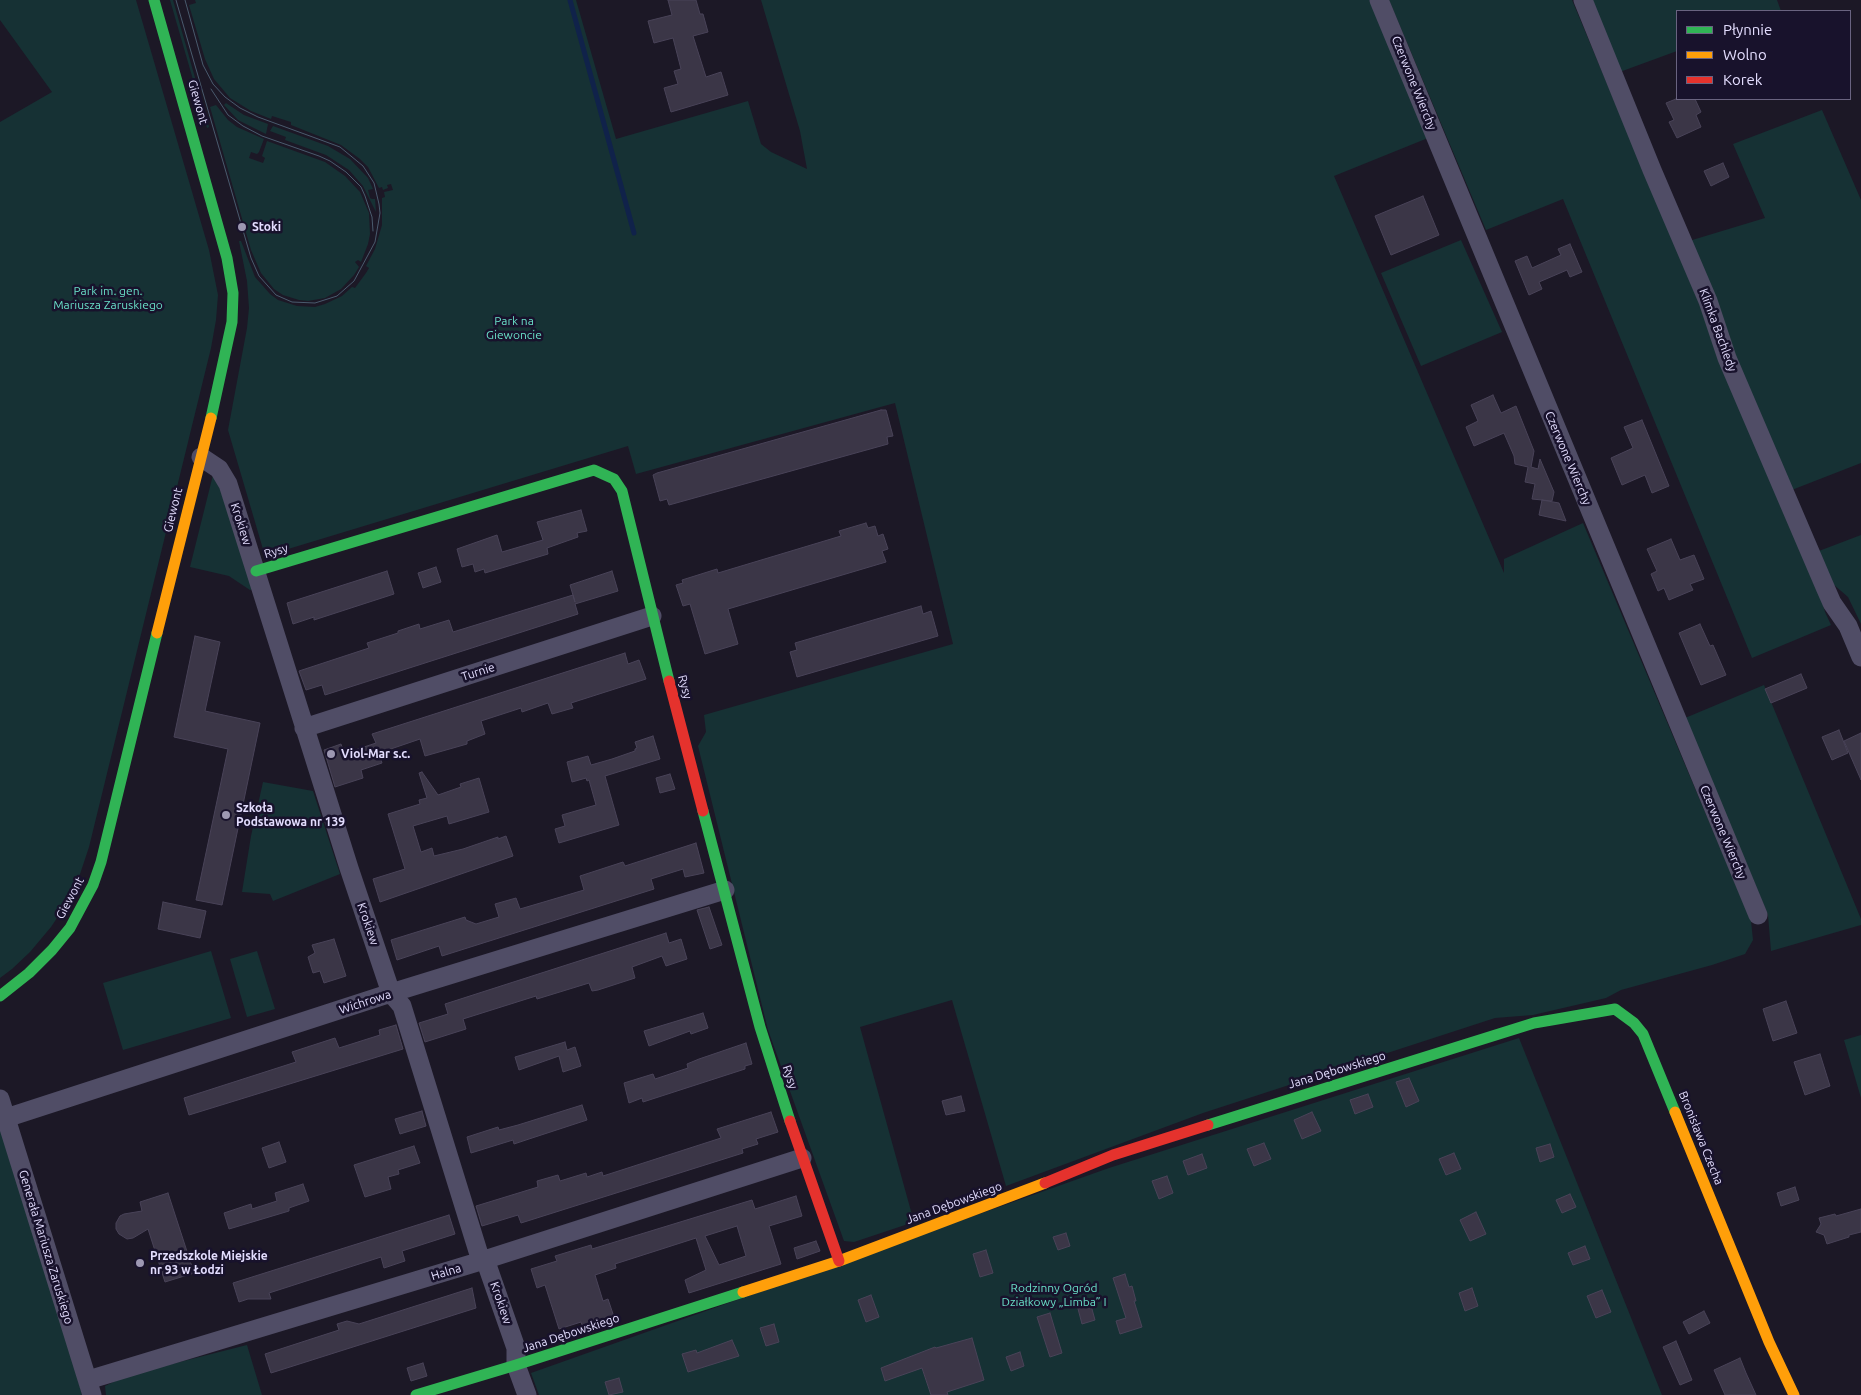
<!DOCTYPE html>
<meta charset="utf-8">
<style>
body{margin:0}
#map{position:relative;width:1861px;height:1395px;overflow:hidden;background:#1c1826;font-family:Ubuntu,sans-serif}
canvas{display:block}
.legend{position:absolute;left:1676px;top:10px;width:175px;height:90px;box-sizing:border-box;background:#18122c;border:1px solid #696380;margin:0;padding:6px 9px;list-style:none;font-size:15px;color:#e3ddfe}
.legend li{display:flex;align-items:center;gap:10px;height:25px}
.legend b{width:25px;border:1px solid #696380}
</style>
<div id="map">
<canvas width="1861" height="1395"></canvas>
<ul class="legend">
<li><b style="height:6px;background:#30b455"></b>Płynnie</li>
<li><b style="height:6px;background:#ff9f0a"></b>Wolno</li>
<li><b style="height:6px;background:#e5322d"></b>Korek</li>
</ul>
</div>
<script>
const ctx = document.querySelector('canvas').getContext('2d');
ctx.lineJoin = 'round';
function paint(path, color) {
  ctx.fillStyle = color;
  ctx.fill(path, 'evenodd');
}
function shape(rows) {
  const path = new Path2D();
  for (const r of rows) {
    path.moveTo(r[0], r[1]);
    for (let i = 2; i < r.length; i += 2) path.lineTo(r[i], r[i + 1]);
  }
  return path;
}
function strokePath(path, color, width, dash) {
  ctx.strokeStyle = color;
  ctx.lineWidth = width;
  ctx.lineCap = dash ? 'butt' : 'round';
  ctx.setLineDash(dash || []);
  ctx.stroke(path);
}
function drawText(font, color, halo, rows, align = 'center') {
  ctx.font = font + ' Ubuntu,sans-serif';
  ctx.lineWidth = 5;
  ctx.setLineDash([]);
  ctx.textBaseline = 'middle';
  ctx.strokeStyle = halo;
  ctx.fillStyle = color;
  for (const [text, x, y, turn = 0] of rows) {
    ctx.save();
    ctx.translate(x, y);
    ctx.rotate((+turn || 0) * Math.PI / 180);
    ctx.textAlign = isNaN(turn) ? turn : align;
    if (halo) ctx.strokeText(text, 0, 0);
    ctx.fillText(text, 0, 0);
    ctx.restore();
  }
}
paint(shape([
 [0,0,136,0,209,250,218,295,216,320,211,348,89,847,80,874,67,903,51,927,30,952,12,969,0,978,0,122,52,92,0,20],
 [170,0,173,0,209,127,207,128],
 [195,0,576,0,616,139,748,101,761,144,771,152,807,169,800,131,761,0,1370,0,1428,138,1334,176,1504,573,1504,559,1583,523,1751,921,1753,940,1745,954,1712,965,1621,990,1606,998,1533,1015,1495,1018,1203,1113,1006,1186,952,1000,860,1027,914,1222,854,1242,844,1241,768,1030,698,746,706,732,704,715,953,644,895,403,636,474,628,446,265,556,228,430,247,328,249,308,247,281,239,241,241,241,255,277,270,294,278,300,297,306,315,307,325,304,342,296,352,287,355,288,366,273,369,268,366,266,375,249,382,225,382,198,385,197,384,192,393,190,391,184,387,185,388,188,383,190,382,187,379,188,368,167,360,159,341,145,291,125,291,122,272,116,271,119,251,111,230,98,214,79,205,59,189,5,196,3],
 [1389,0,1572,0,1817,584,1825,612,1831,625,1752,658,1563,199,1486,230],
 [1588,0,1777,0,1781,11,1677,11,1677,51,1617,73],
 [226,103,244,115,268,124,266,134,238,120,224,105],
 [216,105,228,120,237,127,264,139,259,152,257,154,251,152,249,158,263,163,265,158,262,156,267,141,325,162,345,176,360,192,369,213,370,234,368,244,361,262,358,260,355,262,359,267,354,275,341,289,325,298,308,301,299,300,283,295,274,289,261,273,251,250,210,107],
 [1822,110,1861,200,1861,463,1784,493,1689,241,1765,218,1733,144],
 [273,126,328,146,350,159,368,178,373,189,368,190,370,198,372,199,375,199,376,212,363,186,349,170,326,155,285,140,286,137,270,131],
 [1461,240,1502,332,1421,366,1381,273],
 [213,475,216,476,253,589,250,590,229,576,190,567],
 [1861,535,1861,624,1848,597,1833,584,1811,554],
 [1764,685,1861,919,1861,925,1771,951,1768,915,1685,718],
 [263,782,313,791,340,874,273,901,270,894,242,892,251,836],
 [211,951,231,1018,123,1050,103,983],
 [257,951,275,1009,247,1017,230,959],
 [1861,1035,1861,1098,1844,1040],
 [1519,1038,1662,1395,539,1395,531,1373,1109,1168],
 [0,1120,58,1301,82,1395,0,1395],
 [247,1345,262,1395,106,1395,105,1386,128,1375]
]), '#163134');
strokePath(shape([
 [570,0,634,233]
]), '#10224a', 5);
const building = shape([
 [668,0,696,0,700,14,703,14,708,32,693,36,706,77,721,72,728,95,671,112,664,88,678,84,674,71,681,69,673,38,654,43,648,21,672,15,668,0],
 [1676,99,1695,99,1701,112,1696,115,1701,127,1677,138,1669,122,1674,120,1666,103,1676,99],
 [1723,163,1729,177,1711,186,1704,171,1723,163],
 [1423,196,1439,235,1391,255,1375,216,1423,196],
 [1570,244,1582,272,1570,277,1567,270,1539,282,1542,289,1529,295,1515,261,1527,256,1532,268,1561,255,1558,249,1570,244],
 [1493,395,1501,413,1516,406,1534,451,1531,467,1538,469,1540,459,1554,492,1552,501,1532,499,1535,484,1525,482,1528,467,1515,464,1514,456,1504,433,1474,446,1466,427,1478,421,1471,405,1493,395],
 [881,410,886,410,893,436,887,437,888,444,669,505,667,499,660,501,653,475,657,473,881,410],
 [1642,420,1669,486,1652,493,1645,475,1622,485,1611,458,1633,448,1624,427,1642,420],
 [1542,500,1559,503,1566,521,1539,515,1542,500],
 [581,510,587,531,577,533,578,537,547,548,548,554,485,573,484,569,475,572,473,564,462,567,457,549,497,535,502,552,543,540,537,522,581,510],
 [866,523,868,528,875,526,878,536,883,534,888,549,882,551,886,562,728,609,738,644,705,654,690,604,683,606,676,585,683,583,682,580,717,569,718,573,841,536,839,531,866,523],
 [1671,539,1680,560,1694,555,1704,579,1690,584,1693,590,1669,600,1664,588,1658,591,1651,574,1657,571,1647,549,1671,539],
 [436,567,441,582,423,588,418,573,436,567],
 [387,571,394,594,314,620,314,617,293,624,287,603,387,571],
 [612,571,618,591,575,604,578,614,325,695,322,685,306,690,299,671,369,648,367,643,398,633,398,631,419,624,420,629,449,620,453,632,573,595,575,602,570,585,612,571],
 [921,606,923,614,931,611,938,636,797,677,790,652,797,650,795,643,921,606],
 [1700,624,1710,646,1713,645,1726,675,1701,685,1679,633,1700,624],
 [195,636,220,642,205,711,260,723,222,905,196,900,228,749,174,737,195,636],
 [625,653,628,664,639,660,646,679,571,703,573,708,552,714,548,703,522,712,521,708,481,721,485,734,467,741,467,744,425,756,420,739,379,753,382,763,361,770,363,778,335,787,324,750,341,744,342,747,352,751,376,743,372,734,625,653],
 [1801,674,1807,688,1771,703,1765,689,1801,674],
 [1839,730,1848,753,1832,760,1822,737,1839,730],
 [1861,733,1861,780,1844,741,1861,733],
 [653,736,660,759,605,776,619,825,559,843,555,829,565,826,562,815,596,805,589,780,587,781,586,778,572,782,567,762,588,756,591,765,612,759,635,751,635,749,637,748,635,742,653,736],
 [422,772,438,795,461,787,460,784,479,778,489,812,449,824,447,816,413,826,421,852,432,848,434,856,463,849,498,837,498,839,506,836,513,856,380,902,373,879,405,869,388,814,420,804,419,800,427,798,419,773,422,772],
 [670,774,675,789,660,793,656,778,670,774],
 [696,843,704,873,685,877,683,869,651,879,654,889,442,956,439,946,397,960,391,940,465,917,466,920,476,924,499,917,495,904,516,898,520,909,564,896,584,890,580,876,623,862,625,866,696,843],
 [163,902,206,911,200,938,158,929,163,902],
 [709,907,722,945,710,949,697,910,709,907],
 [666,933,669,943,681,939,687,959,666,966,662,956,632,967,635,978,598,990,592,991,589,983,537,999,536,996,463,1019,466,1029,425,1042,419,1023,448,1014,445,1004,666,933],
 [334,939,346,976,324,983,320,971,313,973,308,957,315,953,312,945,334,939],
 [1786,1001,1797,1033,1773,1041,1763,1009,1786,1001],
 [703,1013,708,1028,691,1034,690,1031,649,1046,644,1031,703,1013],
 [396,1025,403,1049,189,1115,184,1098,296,1062,292,1052,335,1038,339,1048,380,1035,379,1030,396,1025],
 [565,1042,567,1050,575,1047,581,1066,563,1072,559,1056,519,1070,515,1057,565,1042],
 [746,1043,752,1064,745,1066,745,1069,643,1102,642,1098,629,1103,624,1083,653,1074,655,1079,688,1068,687,1064,699,1059,746,1043],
 [1820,1054,1830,1086,1805,1095,1794,1062,1820,1054],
 [1409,1078,1419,1101,1406,1107,1396,1082,1409,1078],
 [1368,1094,1373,1107,1355,1114,1350,1100,1368,1094],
 [961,1096,965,1111,946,1115,942,1101,961,1096],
 [582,1105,587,1120,529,1139,514,1144,513,1140,471,1153,467,1137,498,1127,499,1130,518,1125,582,1105],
 [422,1111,426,1126,400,1134,395,1119,422,1111],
 [771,1112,778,1132,756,1139,758,1144,742,1149,743,1153,521,1223,518,1215,482,1226,476,1206,538,1187,537,1181,558,1175,560,1181,586,1173,587,1177,602,1172,603,1176,721,1138,717,1129,771,1112],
 [1312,1112,1321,1131,1302,1139,1294,1120,1312,1112],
 [279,1142,286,1162,269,1168,262,1148,279,1142],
 [1264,1143,1271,1159,1254,1166,1247,1149,1264,1143],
 [1550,1144,1554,1157,1540,1162,1536,1148,1550,1144],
 [414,1146,420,1163,398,1170,399,1174,388,1177,391,1189,365,1197,354,1165,414,1146],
 [1454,1153,1461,1169,1446,1175,1439,1159,1454,1153],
 [1202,1154,1207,1168,1188,1175,1183,1161,1202,1154],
 [1167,1176,1173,1193,1159,1199,1152,1181,1167,1176],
 [303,1184,309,1201,289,1208,289,1211,229,1229,224,1213,251,1204,252,1209,277,1201,275,1193,303,1184],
 [1795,1187,1799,1200,1781,1206,1777,1193,1795,1187],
 [168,1193,194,1273,165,1282,148,1229,133,1238,127,1239,119,1234,116,1229,116,1223,120,1216,124,1214,142,1211,140,1202,168,1193],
 [1570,1194,1576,1207,1562,1213,1556,1200,1570,1194],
 [796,1196,802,1216,769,1226,781,1264,689,1293,685,1280,706,1270,696,1238,615,1264,616,1268,595,1275,603,1301,608,1299,614,1317,583,1328,581,1322,559,1329,545,1285,537,1288,531,1269,557,1261,555,1256,591,1245,592,1249,752,1200,755,1209,796,1196],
 [737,1226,746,1256,719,1265,705,1236,737,1226],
 [1861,1209,1861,1232,1849,1235,1849,1237,1827,1244,1824,1235,1816,1232,1821,1224,1819,1218,1835,1214,1836,1216,1861,1209],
 [1476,1212,1486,1234,1470,1241,1460,1220,1476,1212],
 [449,1215,455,1234,402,1251,405,1261,384,1268,381,1257,269,1293,271,1299,248,1299,239,1302,233,1283,449,1215],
 [1066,1233,1070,1246,1058,1250,1053,1237,1066,1233],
 [816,1241,820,1251,797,1259,794,1248,816,1241],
 [1585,1246,1590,1259,1573,1265,1568,1253,1585,1246],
 [986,1250,993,1273,980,1277,973,1254,986,1250],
 [1125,1274,1129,1287,1132,1286,1136,1301,1134,1301,1142,1327,1120,1334,1116,1321,1126,1318,1113,1278,1125,1274],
 [472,1288,476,1308,271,1373,265,1354,339,1330,337,1324,347,1321,359,1324,472,1288],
 [1472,1288,1478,1306,1465,1311,1459,1293,1472,1288],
 [1602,1290,1611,1312,1596,1318,1587,1296,1602,1290],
 [871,1295,879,1317,866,1322,858,1300,871,1295],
 [1090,1302,1095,1320,1082,1324,1077,1305,1090,1302],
 [1704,1311,1710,1323,1689,1334,1683,1322,1704,1311],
 [1050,1313,1062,1353,1050,1357,1037,1317,1050,1313],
 [774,1324,779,1342,766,1346,760,1328,774,1324],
 [972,1338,984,1380,947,1392,948,1395,931,1395,922,1368,885,1381,881,1368,935,1347,936,1348,972,1338],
 [732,1340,739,1356,688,1372,682,1354,696,1350,697,1353,732,1340],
 [1676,1341,1692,1380,1680,1385,1663,1347,1676,1341],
 [1020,1352,1024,1366,1011,1371,1006,1357,1020,1352],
 [1740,1358,1746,1373,1756,1395,1725,1395,1714,1370,1740,1358],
 [423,1363,427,1376,411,1381,407,1368,423,1363],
 [619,1378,623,1392,609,1395,605,1382,619,1378]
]);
paint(building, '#3b3647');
strokePath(building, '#494358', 1);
strokePath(shape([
 [1379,0,1758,915],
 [1583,0,1652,170,1708,301,1727,358,1825,587,1832,603,1848,626,1861,657],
 [201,457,219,469,228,484,349,868,391,993,402,1006,481,1261,487,1265,516,1348,516,1365,527,1395],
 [304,728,652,616],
 [0,1099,92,1395],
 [6,1118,391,993,725,890],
 [88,1380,481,1261,802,1158]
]), '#504d66', 19);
strokePath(shape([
 [154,0,227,258,233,293,232,322,211,418],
 [256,571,594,470,614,479,622,491,669,681],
 [703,811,760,1027,790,1121],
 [0,996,29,973,52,950,70,928,93,885,101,862,157,633],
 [1208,1125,1534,1023,1615,1009,1634,1023,1643,1034,1675,1112],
 [416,1395,516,1365,743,1292]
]), '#30b455', 11);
strokePath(shape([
 [157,633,211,418],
 [1675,1112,1769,1342,1794,1395],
 [743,1292,839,1261,1045,1183]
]), '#ff9f0a', 11);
strokePath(shape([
 [669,681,703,811],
 [790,1121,839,1261],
 [1045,1183,1113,1155,1208,1125]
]), '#e5322d', 11);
strokePath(shape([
 [176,0,251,258,259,276,276,295,292,302,315,303,337,296,354,281,375,242,380,213,379,204,374,183,363,166,340,147,258,117,240,108,225,97,213,84,203,65,185,0],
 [211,89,228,115,243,126,262,136,319,156,330,161,346,172,361,187,365,196,372,217,373,231]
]), '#4a5b6e', 1);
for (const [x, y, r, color] of [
 [242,227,5,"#9d98b2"],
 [331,754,5,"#9d98b2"],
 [226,815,5,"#9d98b2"],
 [140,1263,5,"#9d98b2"]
]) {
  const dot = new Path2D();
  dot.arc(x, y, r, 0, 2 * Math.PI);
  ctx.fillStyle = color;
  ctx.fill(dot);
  strokePath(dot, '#18122c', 2);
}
drawText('12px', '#e3ddfe', '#18122c', [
 ["Czerwone Wierchy",1414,83,68],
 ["Giewont",198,102,74],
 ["Klimka Bachledy",1718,330,70],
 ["Czerwone Wierchy",1568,458,67],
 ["Giewont",173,510,-76],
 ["Krokiew",241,524,72],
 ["Rysy",276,551,-17],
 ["Turnie",478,672,-18],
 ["Rysy",685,687,75],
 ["Czerwone Wierchy",1723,832,67],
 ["Giewont",70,898,-62],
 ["Krokiew",368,924,71],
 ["Wichrowa",365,1002,-18],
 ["Jana Dębowskiego",1337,1070,-17],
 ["Rysy",790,1077,72],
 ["Bronisława Czecha",1701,1138,68],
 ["Jana Dębowskiego",954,1203,-20],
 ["Generała Mariusza Zaruskiego",46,1247,73],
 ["Halna",446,1272,-17],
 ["Krokiew",501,1303,71],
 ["Jana Dębowskiego",571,1333,-18]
]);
drawText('bold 12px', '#e3ddfe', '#18122c', [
 ["Stoki",252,227],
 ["Viol-Mar s.c.",341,754],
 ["Szkoła",236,808],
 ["Podstawowa nr 139",236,822],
 ["Przedszkole Miejskie",150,1256],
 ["nr 93 w Łodzi",150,1270]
], 'left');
drawText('12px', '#69dfc7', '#18122c', [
 ["Park im. gen.",108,291],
 ["Mariusza Zaruskiego",108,305],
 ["Park na",514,321],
 ["Giewoncie",514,335],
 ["Rodzinny Ogród",1054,1288],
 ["Działkowy „Limba” I",1054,1302]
]);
</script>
